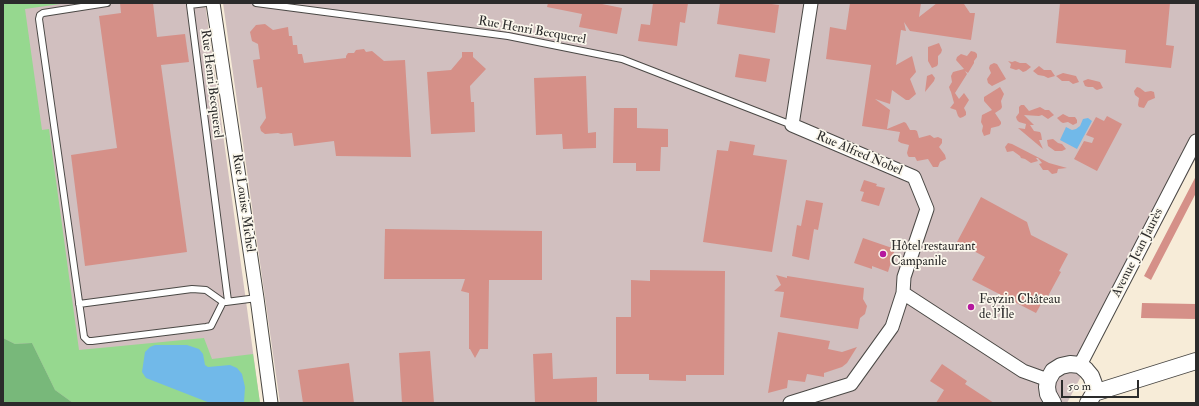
<!DOCTYPE html>
<meta charset="utf-8">
<style>
body{margin:0}
#map{position:relative;width:1199px;height:406px;overflow:hidden;background:#f7ecd8;font-family:"IM FELL Double Pica",serif}
canvas{display:block}
.frame{position:absolute;inset:0;border:4px solid #2b2b2b;pointer-events:none}
.scale{position:absolute;left:1061px;top:380px;width:78px;height:18px;box-sizing:border-box;border:2px solid #2b2b2b;border-top:0;padding-left:5px;font-size:12px;line-height:14px;white-space:nowrap;color:#2b2b2b;-webkit-text-stroke:3px #fbf7ec;paint-order:stroke}
</style>
<div id="map">
<canvas width="1199" height="406"></canvas>
<div class="frame"></div>
<div class="scale">50 m</div>
</div>
<script>
const ctx = document.querySelector('canvas').getContext('2d');
ctx.lineJoin = 'round';
function paint(path, color) {
  ctx.fillStyle = color;
  ctx.fill(path, 'evenodd');
}
function shape(rows) {
  const path = new Path2D();
  for (const r of rows) {
    path.moveTo(r[0], r[1]);
    for (let i = 2; i < r.length; i += 2) path.lineTo(r[i], r[i + 1]);
  }
  return path;
}
function strokePath(path, color, width, dash) {
  ctx.strokeStyle = color;
  ctx.lineWidth = width;
  ctx.lineCap = dash ? 'butt' : 'round';
  ctx.setLineDash(dash || []);
  ctx.stroke(path);
}
function drawText(font, color, halo, rows, align = 'center') {
  ctx.font = font + ' "IM FELL Double Pica",serif';
  ctx.lineWidth = 3.5;
  ctx.setLineDash([]);
  ctx.textBaseline = 'middle';
  ctx.strokeStyle = halo;
  ctx.fillStyle = color;
  for (const [text, x, y, turn = 0] of rows) {
    ctx.save();
    ctx.translate(x, y);
    ctx.rotate((+turn || 0) * Math.PI / 180);
    ctx.textAlign = isNaN(turn) ? turn : align;
    if (halo) ctx.strokeText(text, 0, 0);
    ctx.fillText(text, 0, 0);
    ctx.restore();
  }
}
paint(shape([
 [3,3,205,3,260,403,3,403],
 [223,3,1196,3,1196,158,1067,403,280,403]
]), '#d1bfbf');
paint(shape([
 [3,3,67,3,25,9,42,130,49,129,79,350,204,338,212,359,253,354,260,403,73,403,55,390,32,343,15,344,3,338]
]), '#96d88f');
paint(shape([
 [3,338,15,344,32,343,55,390,73,403,3,403]
]), '#78b87a');
paint(shape([
 [1088,118,1092,121,1077,149,1060,140,1066,127,1072,130,1076,129,1080,126,1083,119],
 [155,345,187,345,199,349,203,354,205,365,208,367,230,365,237,368,242,374,245,387,244,402,210,403,146,378,142,372,145,352,150,347]
]), '#71b9e9');
paint(shape([
 [120,3,153,3,157,37,185,34,189,62,161,65,187,252,85,266,71,155,117,148,99,16,121,13],
 [548,3,597,3,622,8,617,34,579,27,582,14,547,7],
 [653,3,688,3,685,23,680,22,677,46,638,41,641,24,650,25],
 [720,3,764,3,779,5,775,33,717,24],
 [850,3,921,3,919,17,937,3,958,3,964,4,970,13,975,13,971,40,910,31,904,22,906,31,901,30,896,65,912,56,916,72,910,79,916,94,909,100,906,100,892,90,890,104,875,99,890,110,887,129,904,122,906,123,910,130,915,130,917,131,919,138,930,135,934,138,938,137,942,139,942,143,939,147,945,155,946,159,940,162,938,167,933,167,928,159,917,161,915,157,909,157,908,156,907,153,909,145,901,143,898,141,900,132,862,126,871,65,826,59,830,27,846,30],
 [1060,3,1170,3,1166,45,1174,46,1171,68,1125,63,1126,50,1056,43],
 [265,24,273,30,288,27,289,36,292,36,293,45,297,45,298,54,302,54,304,63,346,58,346,56,348,53,354,53,356,50,364,49,366,52,372,51,384,61,405,60,411,157,336,156,334,141,294,146,292,133,281,134,278,133,265,134,261,131,260,127,266,118,262,87,257,88,253,60,260,59,258,44,252,41,250,32,256,25],
 [939,43,942,50,941,53,938,56,938,64,937,66,932,68,928,61,928,47],
 [971,51,975,52,977,54,977,57,974,61,974,63,968,73,965,71,967,74,955,93,959,99,964,93,969,100,964,108,966,112,966,115,963,117,960,118,958,116,956,110,950,108,954,103,951,92,950,90,949,87,952,82,951,76,953,72,964,69,956,60,957,57,961,54,967,56],
 [462,52,473,52,473,57,486,69,470,86,471,102,474,102,475,132,431,134,427,72,451,70,462,57],
 [739,54,770,59,766,82,735,77],
 [1008,61,1012,62,1015,61,1020,63,1026,63,1031,67,1026,71,1023,72,1019,69,1016,70,1010,68,1011,64],
 [994,63,997,64,1006,79,992,86,988,83,987,79,991,73,989,68,990,65],
 [1039,66,1044,70,1051,70,1055,76,1048,78,1044,76,1038,75,1033,71],
 [1063,73,1076,76,1079,82,1073,84,1069,81,1062,81,1056,76],
 [932,74,935,78,934,81,925,92,927,76],
 [586,76,588,133,596,132,596,148,563,149,562,134,536,135,534,78],
 [1088,79,1100,82,1103,88,1097,90,1095,89,1093,87,1088,87,1085,86,1083,81],
 [1000,87,1004,94,1001,101,1002,107,1001,109,995,113,1001,122,1001,124,999,126,991,128,990,134,984,136,982,131,983,126,981,122,982,115,992,110,984,101,984,97],
 [1137,87,1140,88,1145,92,1151,91,1154,92,1155,98,1148,101,1144,108,1139,107,1138,105,1139,98,1135,95,1134,91],
 [1021,105,1024,105,1029,111,1040,107,1045,110,1049,110,1054,115,1048,119,1042,115,1039,116,1024,115,1034,125,1030,125,1034,131,1040,132,1041,134,1042,140,1039,140,1043,149,1018,128,1025,129,1026,124,1019,122,1017,120,1016,117,1019,113,1019,107],
 [614,108,637,108,637,128,668,129,668,147,661,147,660,171,636,171,636,163,613,163],
 [1063,114,1069,117,1075,117,1077,120,1077,123,1073,125,1068,122,1063,123,1061,122,1057,118],
 [1107,116,1122,124,1097,171,1074,159,1084,141,1092,143,1094,138,1086,135,1096,117,1104,121],
 [1053,139,1058,143,1062,144,1066,149,1062,151,1055,151,1048,146,1047,140],
 [730,141,755,145,753,155,787,160,772,252,703,242,717,150,728,151],
 [1008,143,1012,144,1049,163,1067,168,1058,169,1057,173,1052,174,1048,170,1043,170,1039,164,1042,163,1038,158,1036,158,1038,161,1031,163,1025,159,1021,158,1020,156,1013,151,1007,152,1005,147],
 [1196,176,1196,193,1151,280,1144,276],
 [864,180,877,184,876,186,885,188,879,206,861,201,864,192,860,191],
 [981,197,1027,222,1031,235,1068,254,1059,271,1061,272,1047,298,1045,297,1036,313,972,280,985,257,957,242],
 [806,200,823,203,818,230,814,229,809,260,792,256,797,225,801,226],
 [385,229,542,231,542,280,489,280,488,349,480,349,475,358,470,349,469,349,469,293,461,291,465,279,384,279],
 [863,238,895,249,888,272,872,266,872,269,854,263],
 [650,270,725,271,724,375,686,375,686,381,649,380,649,374,616,374,616,317,631,317,631,280,650,281],
 [776,275,787,278,787,276,864,288,863,299,867,306,865,314,860,318,858,329,780,317,784,292,774,291,781,285],
 [1142,303,1196,304,1196,319,1141,318],
 [778,332,830,341,828,349,842,352,857,347,847,363,842,367,824,373,824,377,807,374,805,382,788,380,787,388,768,393],
 [430,351,434,403,402,403,399,353],
 [552,353,553,379,597,377,597,403,535,403,533,354],
 [349,363,354,403,303,403,298,370],
 [942,364,967,381,965,384,994,403,936,403,944,390,930,381]
]), '#d59088');
const service = shape([
 [107,3,43,13,40,15,39,19,84,337,88,341,92,341,206,327,211,326,223,302],
 [206,3,190,5,228,301],
 [256,3,508,36,622,59,792,125],
 [226,302,257,298],
 [79,304,192,289,206,290,223,302]
]);
const minor = shape([
 [213,3,257,298,271,403],
 [811,3,792,125,914,177,927,209,904,277,903,293,1023,371,1048,380],
 [1080,365,1196,141],
 [790,403,851,384,892,327,903,293]
]);
const tertiary = shape([
 [1094,393,1196,361],
 [1053,403,1048,394,1047,387,1048,380,1053,371,1061,366,1070,364,1080,365,1086,370,1091,376,1094,384,1094,393,1090,400,1088,403]
]);
strokePath(service, '#4a4845', 8);
strokePath(minor, '#4a4845', 15);
strokePath(tertiary, '#4a4845', 18);
strokePath(service, '#fff', 6);
strokePath(minor, '#fff', 13);
strokePath(tertiary, '#fff', 16);
for (const [x, y, r, color] of [
 [883,254,4,"#b5179e"],
 [971,307,4,"#b5179e"]
]) {
  const dot = new Path2D();
  dot.arc(x, y, r, 0, 2 * Math.PI);
  ctx.fillStyle = color;
  ctx.fill(dot);
  strokePath(dot, '#fbf7ec', 1.5);
}
drawText('13px', '#2b2b2b', '#fbf7ec', [
 ["Rue Henri Becquerel",532,31,10],
 ["Rue Henri Becquerel",211,84,83],
 ["Rue Alfred Nobel",859,154,23],
 ["Rue Louise Michel",243,203,82],
 ["Avenue Jean Jaurès",1138,253,-63]
]);
drawText('13px', '#2b2b2b', '#fbf7ec', [
 ["Hôtel restaurant",891,247],
 ["Campanile",891,262],
 ["Feyzin Château",979,300],
 ["de l'Île",979,315]
], 'left');
</script>
